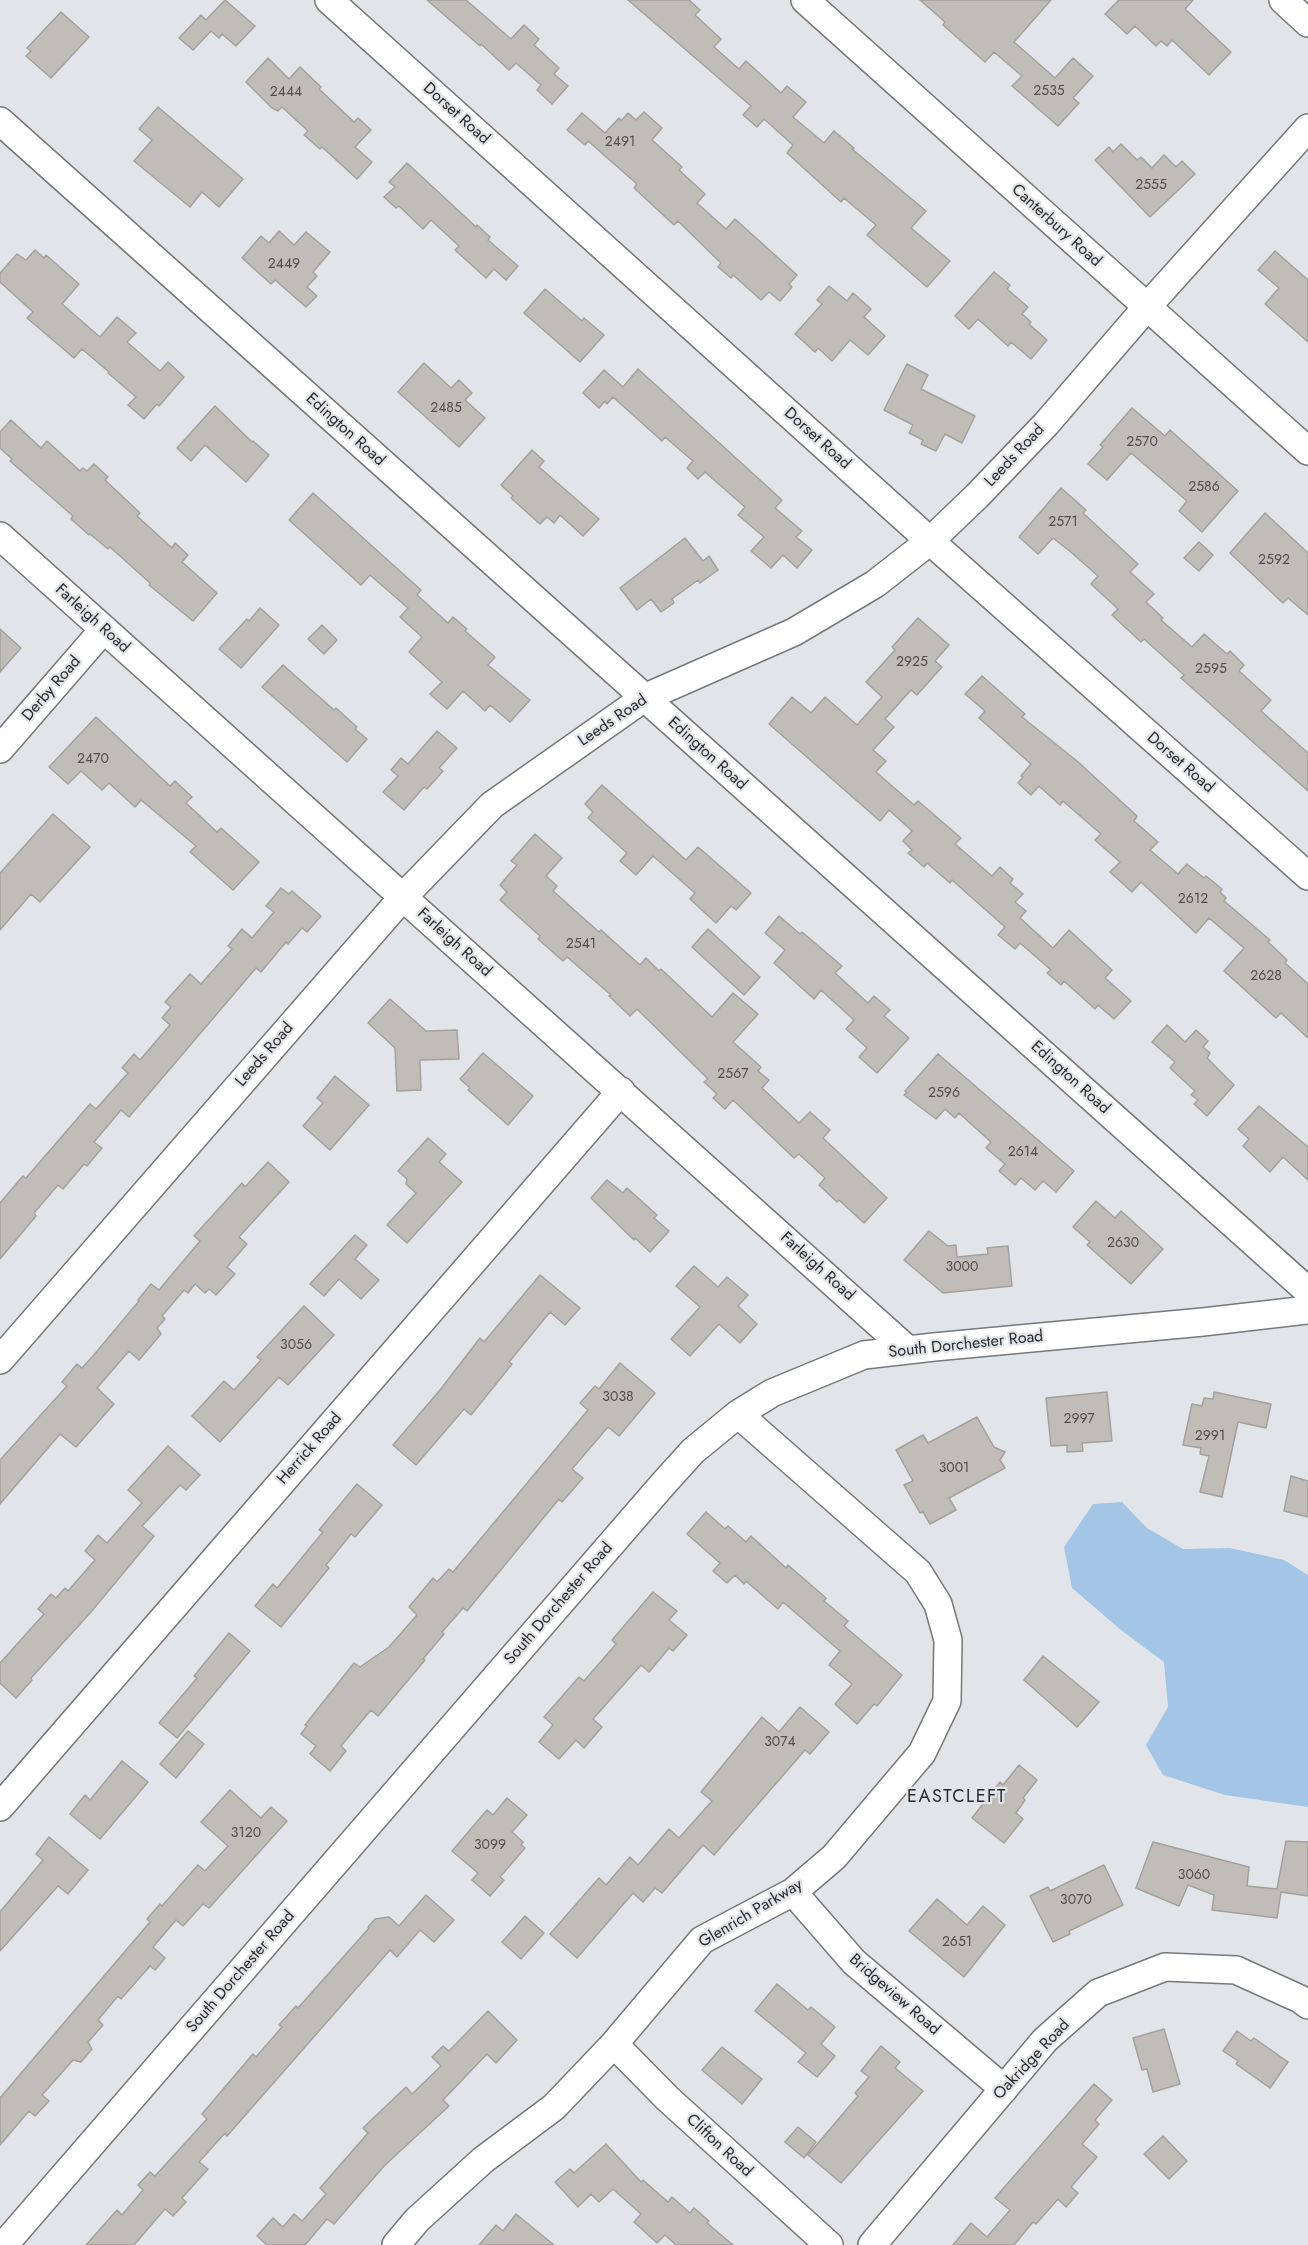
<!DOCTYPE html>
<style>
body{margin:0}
canvas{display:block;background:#e1e5e9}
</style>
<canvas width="1308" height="2245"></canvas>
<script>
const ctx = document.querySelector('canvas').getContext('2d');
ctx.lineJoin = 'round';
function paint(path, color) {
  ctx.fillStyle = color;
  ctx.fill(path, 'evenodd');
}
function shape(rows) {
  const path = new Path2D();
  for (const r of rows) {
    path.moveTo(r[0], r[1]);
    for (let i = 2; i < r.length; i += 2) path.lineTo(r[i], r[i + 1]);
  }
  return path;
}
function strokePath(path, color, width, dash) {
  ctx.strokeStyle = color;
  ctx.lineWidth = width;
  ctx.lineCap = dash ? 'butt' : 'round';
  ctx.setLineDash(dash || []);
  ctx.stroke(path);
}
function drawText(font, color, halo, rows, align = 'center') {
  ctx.font = font + ' Jost,sans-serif';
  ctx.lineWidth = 4.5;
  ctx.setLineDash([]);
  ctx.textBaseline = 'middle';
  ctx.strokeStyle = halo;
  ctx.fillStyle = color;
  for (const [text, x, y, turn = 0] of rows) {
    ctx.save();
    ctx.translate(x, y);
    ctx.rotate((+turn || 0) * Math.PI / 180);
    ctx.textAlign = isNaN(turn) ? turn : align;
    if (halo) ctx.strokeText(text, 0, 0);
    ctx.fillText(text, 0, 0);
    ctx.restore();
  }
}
paint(shape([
 [1122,1502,1147,1528,1183,1549,1230,1548,1284,1560,1308,1575,1308,1807,1225,1795,1163,1775,1146,1745,1168,1707,1164,1662,1121,1630,1072,1588,1064,1547,1093,1504]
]), '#a3c5e6');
const building = shape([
 [225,0,255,26,236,46,222,34,219,38,211,31,193,50,179,38,201,15,206,20,225,0],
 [427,0,466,0,511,39,524,25,539,39,534,45,559,68,554,74,568,86,552,104,537,90,541,85,516,63,509,70,481,44,480,46,427,0],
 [628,0,689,0,700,10,695,15,721,39,714,47,739,69,746,61,781,93,787,86,806,102,793,117,824,143,834,131,854,148,852,149,926,211,911,228,950,261,927,287,867,235,876,225,844,198,841,202,787,153,793,145,764,119,757,127,743,115,751,106,628,0],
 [920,0,1051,0,1014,42,1055,78,1073,58,1093,76,1073,98,1079,103,1058,126,1012,86,1022,76,994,52,985,62,943,25,945,22,920,0],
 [1119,0,1193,0,1185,9,1231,52,1209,75,1172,40,1167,46,1161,41,1156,46,1135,26,1127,34,1105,14,1119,0],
 [61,12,89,37,51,78,26,56,31,51,27,48,61,12],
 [268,58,289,79,300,67,321,87,319,89,354,122,358,118,371,130,355,147,372,162,357,179,322,147,320,149,304,135,308,131,282,107,278,111,272,108,246,82,268,58],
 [158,107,243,179,219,207,202,192,190,207,134,161,152,140,139,129,158,107],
 [644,112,662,128,652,140,682,167,679,170,705,194,697,203,726,229,735,219,797,275,789,284,792,287,780,301,769,292,761,300,733,275,731,278,718,267,721,263,678,221,674,225,634,188,637,184,588,141,585,145,567,130,582,113,605,133,619,118,621,121,628,113,636,120,644,112],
 [1121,144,1137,160,1141,157,1152,168,1164,155,1176,167,1182,161,1195,174,1150,217,1095,160,1109,147,1113,152,1121,144],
 [407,163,476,227,477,225,490,237,488,240,518,266,506,280,494,269,486,278,455,250,459,246,431,220,423,229,399,206,396,208,384,197,395,187,389,182,407,163],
 [279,231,294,245,306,232,330,252,313,272,317,276,307,287,317,296,306,307,275,280,271,284,242,258,261,236,269,243,279,231],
 [35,250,44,258,46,255,79,284,62,304,100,337,117,317,136,333,127,342,160,371,168,362,184,377,159,406,157,404,144,419,128,405,136,397,108,373,109,372,82,349,74,358,40,329,27,318,33,312,0,282,0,273,17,254,26,260,35,250],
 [1275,251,1308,280,1308,342,1265,304,1279,288,1258,270,1275,251],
 [994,272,1010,285,1007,289,1028,307,1022,314,1031,322,1029,324,1047,340,1031,359,1011,342,1008,346,978,319,969,329,955,316,994,272],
 [829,286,847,301,853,293,871,309,864,317,885,336,868,355,850,340,832,361,818,348,815,352,795,334,822,304,817,300,829,286],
 [545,289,582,321,584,318,604,335,580,362,524,313,545,289],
 [424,363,451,388,459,380,472,393,465,400,485,418,459,447,398,392,424,363],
 [907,364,928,375,921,389,975,416,962,443,945,434,936,451,921,444,923,440,909,433,913,425,884,410,907,364],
 [638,369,782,500,775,508,802,531,796,537,812,550,797,568,783,555,771,568,751,551,764,537,738,515,745,507,705,472,698,479,687,468,693,461,665,437,662,441,613,397,607,404,605,401,599,408,583,393,604,370,623,387,638,369],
 [215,406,252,442,253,441,269,455,246,482,205,445,191,461,177,448,215,406],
 [1132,408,1165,436,1170,430,1238,491,1202,532,1179,511,1187,501,1131,453,1107,480,1088,464,1103,447,1100,445,1132,408],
 [11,420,41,448,47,441,80,471,83,468,87,471,94,464,108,477,105,480,140,513,137,516,172,548,175,543,188,555,182,562,217,593,193,621,149,585,150,583,110,547,108,549,90,534,89,535,71,519,73,516,10,461,12,459,0,448,0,432,11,420],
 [532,450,544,461,539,467,599,519,583,536,560,515,554,523,547,517,540,524,511,498,513,496,501,485,532,450],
 [1061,488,1086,510,1083,513,1138,564,1130,572,1154,594,1146,602,1163,618,1161,620,1192,647,1204,634,1227,654,1230,651,1244,665,1239,671,1271,700,1261,711,1308,753,1308,791,1181,678,1184,675,1144,639,1141,642,1112,615,1118,609,1091,584,1098,576,1072,553,1053,538,1038,554,1019,537,1061,488],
 [313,493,421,590,417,595,448,623,453,617,467,629,465,631,495,657,488,665,530,700,510,722,490,705,485,711,463,691,447,709,430,694,442,682,409,652,422,637,400,617,408,608,370,575,361,585,289,520,313,493],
 [1265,513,1308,553,1308,615,1288,598,1283,603,1230,553,1265,513],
 [685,538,703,561,709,556,718,570,700,583,698,580,672,599,674,603,661,612,651,599,637,610,620,588,685,538],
 [1199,542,1213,555,1199,571,1184,558,1199,542],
 [260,608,279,625,241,668,219,649,247,619,249,621,260,608],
 [918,618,949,645,935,661,942,667,917,695,911,690,885,719,894,727,873,750,886,761,876,772,914,805,918,801,961,838,955,844,992,876,1000,867,1013,879,1010,883,1023,894,1015,902,1026,911,1020,918,1053,948,1069,930,1112,970,1105,978,1131,1001,1114,1019,1098,1005,1095,1009,1064,981,1061,985,1047,973,1051,970,1020,943,1015,949,998,935,1005,927,952,880,950,883,927,863,924,867,908,853,912,850,903,841,912,831,889,810,880,821,769,724,792,697,811,713,825,697,857,725,882,697,866,682,895,650,892,647,918,618],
 [322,625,337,640,324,654,308,639,322,625],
 [0,629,21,648,0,672,0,629],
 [283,665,334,710,336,708,357,727,355,729,367,739,347,762,262,687,283,665],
 [982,676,1025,714,1022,717,1077,761,1137,816,1134,821,1158,842,1150,850,1178,874,1187,864,1204,878,1206,876,1222,889,1220,892,1226,898,1224,901,1270,940,1268,942,1287,960,1285,963,1308,984,1308,1038,1281,1013,1276,1018,1224,971,1244,948,1209,918,1196,933,1141,882,1132,892,1110,872,1120,862,1095,840,1101,834,1063,801,1060,805,1039,786,1031,795,1018,783,1023,777,1021,776,1031,764,979,718,985,711,965,694,982,676],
 [96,717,170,786,175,781,192,797,186,803,217,832,221,828,259,862,233,890,190,852,196,846,141,800,135,807,109,783,102,790,81,771,68,784,49,767,96,717],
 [437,731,457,748,439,768,443,771,427,789,424,787,404,810,383,792,398,776,391,770,401,758,408,764,437,731],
 [602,785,686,860,698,847,751,893,736,910,731,906,716,923,690,899,695,893,653,856,636,875,620,861,627,853,588,818,593,812,585,804,602,785],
 [53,814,90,847,40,902,31,894,0,930,0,873,53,814],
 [535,834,562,858,546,876,557,886,553,891,599,932,601,930,640,965,646,958,659,971,661,969,712,1017,733,993,758,1014,733,1042,761,1067,758,1071,769,1080,762,1088,799,1123,810,1112,830,1130,823,1138,887,1198,864,1223,839,1200,837,1202,819,1185,825,1178,799,1154,794,1158,733,1100,725,1109,713,1098,717,1094,704,1082,708,1079,637,1009,630,1016,609,996,611,995,567,957,563,961,538,939,540,936,500,900,507,892,500,885,517,865,511,861,535,834],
 [281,888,289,894,292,891,321,916,307,932,302,928,288,944,286,942,261,972,256,968,129,1117,121,1110,94,1142,102,1148,87,1166,84,1164,63,1189,58,1185,34,1213,36,1216,0,1259,0,1203,23,1176,26,1178,90,1104,96,1109,128,1073,122,1068,134,1054,140,1060,170,1025,162,1018,171,1007,165,1002,190,974,201,984,232,949,228,946,242,929,252,938,274,912,266,906,281,888],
 [779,916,800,934,802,932,842,966,835,973,868,1003,874,996,890,1010,884,1016,909,1038,877,1073,859,1057,867,1048,846,1029,854,1020,821,990,814,999,774,963,785,950,765,933,779,916],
 [708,929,760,977,744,995,692,947,708,929],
 [390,999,426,1031,457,1030,459,1059,420,1060,421,1090,397,1091,395,1048,368,1023,390,999],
 [1167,1025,1185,1042,1196,1030,1208,1041,1203,1047,1210,1053,1207,1058,1234,1085,1207,1116,1194,1104,1198,1100,1191,1095,1195,1091,1170,1068,1175,1062,1152,1042,1167,1025],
 [483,1053,533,1096,508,1125,468,1090,470,1088,460,1079,483,1053],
 [938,1054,1074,1171,1056,1192,1043,1181,1035,1190,1021,1178,1015,1185,999,1171,1005,1164,986,1148,991,1142,959,1113,955,1118,945,1109,936,1119,904,1095,907,1093,905,1091,938,1054],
 [335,1076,369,1105,330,1150,303,1126,323,1103,317,1098,335,1076],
 [1259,1106,1308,1147,1308,1180,1283,1157,1270,1172,1243,1146,1249,1139,1238,1129,1259,1106],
 [428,1138,446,1154,439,1162,462,1182,407,1243,387,1225,416,1193,406,1184,407,1179,398,1171,428,1138],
 [268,1162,289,1182,239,1237,247,1244,227,1267,235,1274,216,1295,209,1289,205,1293,195,1284,188,1293,184,1290,162,1316,165,1319,157,1328,161,1334,139,1360,129,1351,97,1388,114,1404,76,1447,60,1434,0,1504,0,1460,67,1386,62,1382,77,1364,82,1368,93,1356,139,1301,138,1300,151,1284,159,1290,200,1241,194,1236,242,1183,245,1187,268,1162],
 [607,1180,623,1193,627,1188,657,1215,654,1218,669,1231,650,1252,635,1238,634,1240,591,1198,607,1180],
 [1096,1201,1115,1218,1121,1211,1163,1249,1131,1284,1087,1245,1090,1242,1073,1227,1096,1201],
 [929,1231,948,1246,956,1245,957,1257,988,1254,987,1248,1008,1246,1012,1286,943,1293,904,1260,929,1231],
 [355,1235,367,1245,355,1259,379,1280,361,1299,339,1279,324,1296,310,1284,355,1235],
 [694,1266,718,1287,727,1277,748,1295,738,1306,757,1324,740,1343,719,1324,690,1356,671,1339,700,1307,676,1286,694,1266],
 [540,1275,580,1308,565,1325,550,1312,509,1362,512,1364,471,1415,464,1409,416,1465,393,1445,440,1390,480,1338,484,1342,540,1275],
 [304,1306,334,1335,288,1385,279,1377,220,1442,192,1416,224,1381,234,1390,261,1360,257,1357,304,1306],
 [620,1363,655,1393,619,1436,608,1427,572,1469,583,1478,562,1502,559,1499,467,1611,463,1608,442,1632,444,1634,423,1659,425,1660,378,1716,371,1710,341,1746,346,1751,330,1771,310,1754,316,1746,301,1734,307,1726,305,1725,354,1663,360,1667,389,1647,417,1615,409,1607,433,1578,437,1582,449,1569,453,1572,588,1410,580,1403,595,1386,599,1389,620,1363],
 [1107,1392,1112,1441,1082,1443,1083,1451,1067,1452,1067,1445,1051,1446,1046,1398,1107,1392],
 [1214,1392,1271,1404,1266,1428,1238,1422,1222,1497,1200,1492,1209,1456,1200,1454,1201,1448,1183,1445,1192,1404,1202,1406,1204,1398,1213,1399,1214,1392],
 [977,1417,994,1447,1005,1452,1000,1460,1005,1468,949,1498,956,1510,930,1524,923,1512,920,1513,904,1485,913,1481,896,1450,923,1435,928,1443,977,1417],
 [168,1446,200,1475,186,1490,180,1485,142,1526,154,1536,91,1612,31,1678,32,1680,16,1698,0,1683,0,1663,44,1614,38,1609,51,1594,56,1598,65,1588,68,1591,95,1560,85,1551,98,1535,107,1543,142,1503,128,1490,168,1446],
 [1291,1476,1308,1481,1308,1517,1284,1511,1291,1476],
 [357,1484,382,1505,355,1537,351,1534,326,1565,329,1568,281,1627,255,1606,273,1584,277,1588,323,1532,319,1530,357,1484],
 [706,1512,725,1529,728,1526,746,1542,751,1536,786,1568,788,1565,826,1598,824,1601,848,1621,844,1626,902,1675,877,1706,874,1704,857,1724,835,1704,852,1684,829,1665,840,1651,783,1602,778,1609,746,1581,744,1584,735,1575,727,1583,713,1571,720,1563,687,1534,706,1512],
 [653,1592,677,1611,669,1620,687,1635,673,1651,669,1648,649,1672,641,1665,593,1719,602,1727,584,1748,576,1740,559,1759,539,1742,553,1725,544,1717,579,1677,584,1681,616,1644,612,1640,653,1592],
 [229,1633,250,1651,177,1738,159,1723,197,1678,194,1676,229,1633],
 [1043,1656,1099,1702,1077,1727,1024,1680,1043,1656],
 [800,1707,829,1732,810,1754,805,1750,714,1855,703,1845,662,1893,655,1888,643,1902,633,1893,577,1958,550,1934,599,1878,606,1885,630,1857,638,1865,669,1829,679,1838,712,1801,701,1792,762,1717,779,1732,800,1707],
 [188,1731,204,1744,176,1778,160,1764,188,1731],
 [122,1761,148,1782,100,1839,70,1814,85,1795,90,1800,122,1761],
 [1019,1765,1037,1780,1023,1798,1025,1800,1016,1813,1023,1819,1004,1843,972,1818,1000,1782,1003,1785,1019,1765],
 [230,1790,261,1818,271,1807,287,1821,209,1908,203,1904,183,1926,176,1920,153,1947,165,1958,155,1970,150,1966,121,1999,118,1996,98,2020,103,2025,88,2042,92,2049,81,2062,73,2060,42,2095,49,2101,35,2116,29,2111,0,2145,0,2098,150,1922,147,1919,160,1904,162,1906,198,1865,205,1871,228,1846,201,1822,230,1790],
 [507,1798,527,1815,512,1832,523,1842,521,1845,525,1848,500,1877,504,1880,490,1896,472,1880,478,1873,452,1851,487,1810,493,1815,507,1798],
 [49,1837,88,1870,68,1894,58,1886,0,1951,0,1912,43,1860,36,1854,49,1837],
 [1286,1841,1308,1842,1308,1896,1281,1892,1277,1918,1212,1910,1214,1895,1188,1885,1179,1906,1136,1888,1153,1842,1249,1867,1247,1886,1277,1889,1286,1841],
 [1104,1865,1123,1905,1069,1931,1070,1934,1053,1942,1030,1896,1048,1887,1050,1891,1104,1865],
 [426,1895,454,1920,434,1942,420,1930,397,1957,390,1950,227,2136,225,2133,199,2162,208,2169,182,2198,186,2202,173,2216,165,2209,134,2245,86,2245,117,2210,122,2215,143,2190,138,2185,150,2172,155,2176,207,2119,202,2114,253,2054,256,2057,282,2027,279,2025,296,2006,298,2008,369,1928,368,1927,375,1919,389,1917,399,1926,426,1895],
 [937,1899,967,1925,983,1906,1005,1925,964,1977,909,1931,937,1899],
 [525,1916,544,1933,521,1959,502,1942,525,1916],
 [777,1984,808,2010,811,2007,835,2027,821,2044,835,2056,817,2077,798,2062,806,2053,755,2011,777,1984],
 [488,2011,517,2040,496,2063,487,2054,443,2100,449,2106,384,2166,334,2224,327,2219,305,2245,267,2245,257,2236,273,2218,283,2227,294,2214,302,2221,326,2194,320,2188,368,2133,363,2128,406,2087,412,2094,441,2066,432,2057,443,2046,449,2051,488,2011],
 [1164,2029,1180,2084,1153,2092,1147,2069,1142,2070,1133,2038,1164,2029],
 [1237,2031,1251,2041,1254,2038,1288,2062,1270,2088,1236,2064,1238,2061,1223,2051,1237,2031],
 [881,2046,900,2062,895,2068,923,2091,841,2183,808,2155,858,2096,855,2093,869,2077,861,2071,881,2046],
 [722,2047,762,2079,742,2104,702,2070,722,2047],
 [1094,2084,1112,2100,1095,2120,1099,2124,1082,2144,1097,2157,1071,2187,1078,2193,1066,2207,1058,2199,1036,2224,1033,2222,1014,2245,953,2245,971,2223,987,2237,1010,2210,995,2198,1094,2084],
 [798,2127,816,2142,804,2158,785,2142,798,2127],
 [1163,2136,1187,2161,1169,2179,1144,2154,1163,2136],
 [606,2144,641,2182,643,2180,668,2202,672,2197,690,2213,694,2208,709,2221,707,2223,733,2245,676,2245,665,2235,657,2243,634,2222,641,2214,613,2189,599,2202,591,2194,578,2207,555,2182,570,2169,574,2173,606,2144],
 [516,2214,554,2245,479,2245,496,2225,503,2231,516,2214]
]);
paint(building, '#c0bdb9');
strokePath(building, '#a4a19d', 1.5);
const minor = shape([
 [329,0,930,541,1308,876],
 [805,0,1308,451],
 [1283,0,1308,23],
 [0,121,1308,1291],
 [0,536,908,1350],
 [0,749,104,629],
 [0,1360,403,897,492,805,644,698,794,632,875,584,930,541,977,496,1046,424,1146,308,1308,128],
 [0,1807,621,1091],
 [793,1892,854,1962,1004,2089],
 [614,2044,667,2098,829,2245],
 [4,2245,664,1483,693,1451,738,1414,772,1393,864,1355,934,1347,1203,1322,1308,1310],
 [396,2245,417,2220,483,2160,554,2107,614,2044,702,1940,793,1892,834,1857,922,1753,947,1701,948,1640,938,1604,918,1572,738,1414],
 [872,2245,1045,2040,1098,1993,1165,1967,1236,1970,1300,1999,1308,2005]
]);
strokePath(minor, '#75787c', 30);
strokePath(minor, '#fff', 27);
drawText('14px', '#4f4f4f', null, [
 ["2535",1049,92],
 ["2444",286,93],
 ["2491",620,143],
 ["2555",1151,186],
 ["2449",284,265],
 ["2485",446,409],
 ["2570",1142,443],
 ["2586",1204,488],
 ["2571",1063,523],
 ["2592",1274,561],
 ["2925",912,663],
 ["2595",1211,670],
 ["2470",93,760],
 ["2612",1193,900],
 ["2541",581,945],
 ["2628",1266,977],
 ["2567",733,1075],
 ["2596",944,1094],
 ["2614",1023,1153],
 ["2630",1123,1244],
 ["3000",962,1268],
 ["3056",296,1346],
 ["3038",618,1398],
 ["2997",1079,1420],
 ["2991",1210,1437],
 ["3001",954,1469],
 ["3074",780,1743],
 ["3120",246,1834],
 ["3099",490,1846],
 ["3060",1194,1876],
 ["3070",1076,1901],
 ["2651",957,1943]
]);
drawText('16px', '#292a2c', '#e1e5e9', [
 ["Dorset Road",456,114,42],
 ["Canterbury Road",1056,226,42],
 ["Edington Road",345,430,42],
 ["Dorset Road",817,439,42],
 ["Leeds Road",1015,456,-47],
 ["Farleigh Road",92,619,42],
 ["Derby Road",52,689,-49],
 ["Leeds Road",613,721,-34],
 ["Edington Road",707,754,42],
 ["Dorset Road",1180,763,41],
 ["Farleigh Road",454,943,42],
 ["Leeds Road",265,1055,-49],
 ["Edington Road",1070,1078,42],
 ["Farleigh Road",817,1267,42],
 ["South Dorchester Road",966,1345,-6],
 ["Herrick Road",310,1449,-49],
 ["South Dorchester Road",559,1604,-49],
 ["Glenrich Parkway",751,1914,-31],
 ["South Dorchester Road",241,1972,-49],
 ["Bridgeview Road",894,1995,41],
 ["Oakridge Road",1032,2060,-47],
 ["Clifton Road",719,2146,43]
]);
ctx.letterSpacing = '1.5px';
drawText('18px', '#292a2c', '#e1e5e9', [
 ["EASTCLEFT",957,1798]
]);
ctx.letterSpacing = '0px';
</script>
